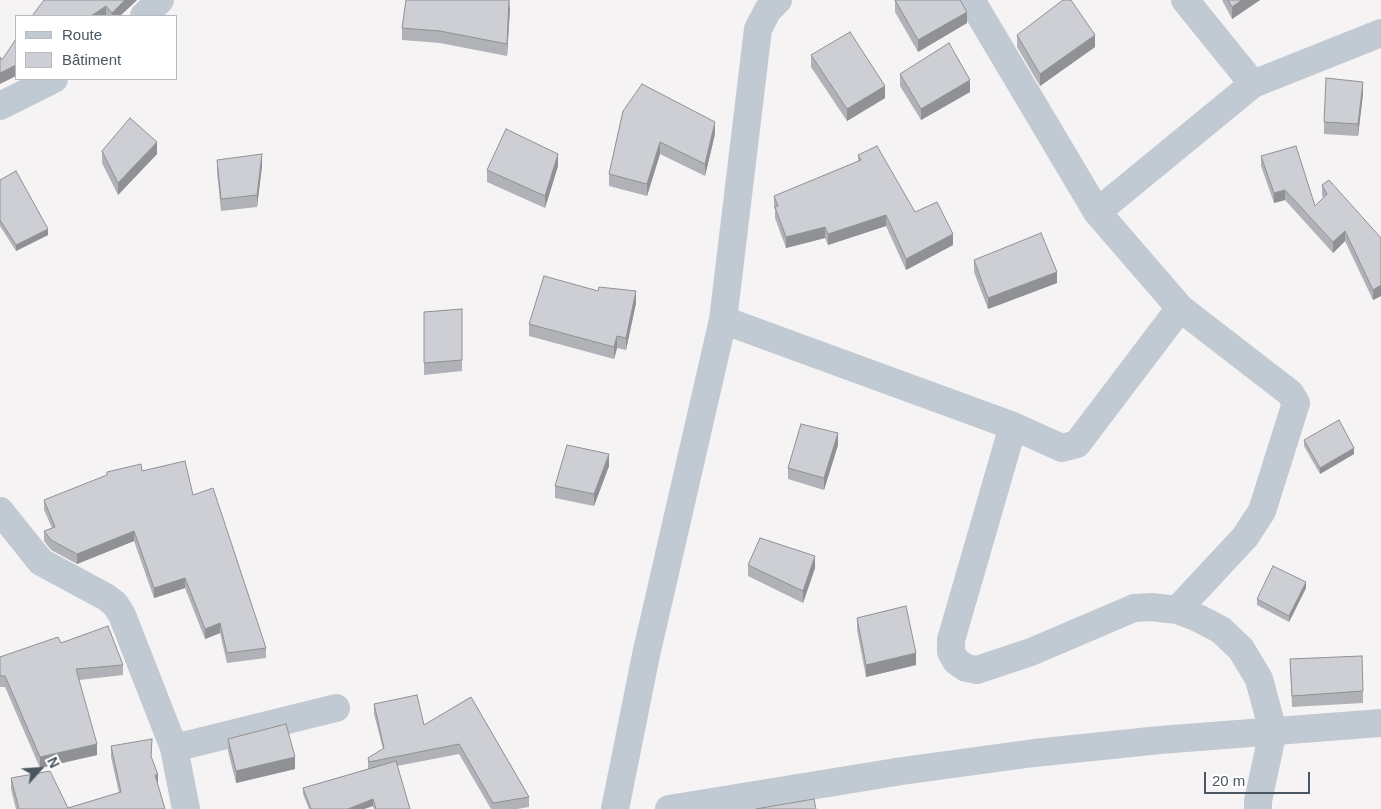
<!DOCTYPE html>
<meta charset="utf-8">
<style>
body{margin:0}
#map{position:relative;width:1381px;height:809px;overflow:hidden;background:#f5f3f3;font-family:Arial,sans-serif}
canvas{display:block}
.legend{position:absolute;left:15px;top:15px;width:162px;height:65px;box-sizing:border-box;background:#fff;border:1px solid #b7bbc0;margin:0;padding:6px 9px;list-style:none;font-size:15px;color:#4a5661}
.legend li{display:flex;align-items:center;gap:10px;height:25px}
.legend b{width:25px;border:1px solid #b7bbc0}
.north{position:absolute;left:15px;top:744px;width:50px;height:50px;-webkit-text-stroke:4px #fff;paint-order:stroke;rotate:64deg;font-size:14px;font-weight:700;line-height:20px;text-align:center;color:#4a5661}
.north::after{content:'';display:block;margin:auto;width:18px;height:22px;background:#4a5661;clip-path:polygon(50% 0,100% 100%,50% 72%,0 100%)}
.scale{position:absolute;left:1204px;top:772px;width:106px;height:22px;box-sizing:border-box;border:2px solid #4a5661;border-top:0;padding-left:6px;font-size:15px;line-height:18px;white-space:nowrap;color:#4a5661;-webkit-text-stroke:4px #fff;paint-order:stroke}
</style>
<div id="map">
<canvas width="1381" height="809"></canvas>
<ul class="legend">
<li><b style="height:6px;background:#c1cad2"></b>Route</li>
<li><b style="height:14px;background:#cdcfd5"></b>Bâtiment</li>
</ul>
<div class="north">N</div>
<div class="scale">20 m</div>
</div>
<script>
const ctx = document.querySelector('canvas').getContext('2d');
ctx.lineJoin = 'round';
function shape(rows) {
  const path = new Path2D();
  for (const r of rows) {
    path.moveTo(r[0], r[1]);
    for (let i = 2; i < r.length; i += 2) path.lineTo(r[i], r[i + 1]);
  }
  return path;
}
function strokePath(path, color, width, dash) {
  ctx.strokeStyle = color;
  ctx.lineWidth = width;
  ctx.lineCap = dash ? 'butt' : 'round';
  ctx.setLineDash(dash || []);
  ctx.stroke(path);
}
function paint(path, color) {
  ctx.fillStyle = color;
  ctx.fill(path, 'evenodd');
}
strokePath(shape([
 [778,0,768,10,758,29,723,320,1013,426,951,640,951,652,956,661,966,668,977,670,1031,652,1134,608,1151,607,1177,610,1198,618,1221,630,1241,649,1259,679,1273,731,1258,801,1258,809],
 [971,0,1097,212,1180,308,1290,393,1296,403,1262,511,1245,537,1177,610],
 [1185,0,1253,84,1381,33],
 [144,16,160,0],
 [0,106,54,79],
 [1097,212,1253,84],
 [1013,426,1062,448,1077,444,1180,308],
 [0,511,41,562,106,597,115,604,122,615,174,748,186,809],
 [174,748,336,708],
 [615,809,646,655,723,320],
 [669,809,902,771,1034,753,1160,740,1381,723]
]), '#c1cad2', 28);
paint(shape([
 [137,0,120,16,32,16],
 [895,0,967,23,918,52,895,12],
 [1222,0,1260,0,1232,19],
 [510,9,507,56,440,43,402,40,402,28],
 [1017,35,1095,47,1040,86,1017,47],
 [811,55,885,98,847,121,811,67],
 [900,74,970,92,921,120,900,86],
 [1363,94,1358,136,1324,134,1324,122],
 [623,111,715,134,705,176,660,154,647,196,609,186,609,174],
 [102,151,157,154,118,195,102,163],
 [858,155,915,212,953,245,906,270,886,226,828,245,825,238,786,248,775,218,775,210,774,207,774,196,858,161],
 [1261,156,1315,206,1323,198,1322,195,1322,185,1381,238,1381,296,1373,300,1345,241,1333,253,1285,200,1274,203,1261,166],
 [217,160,262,166,257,207,221,211,217,172],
 [558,166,545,208,487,182,487,170],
 [0,180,48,235,16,251,0,226],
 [974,260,1057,283,988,309,974,272],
 [636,303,626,350,617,348,614,359,529,336,529,324],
 [462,309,462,371,424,375,424,312],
 [1304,440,1354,454,1320,474,1304,446],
 [838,445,824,490,788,479,788,468],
 [609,466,594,506,555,498,555,486],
 [142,471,193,495,266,648,266,658,227,663,220,633,205,639,185,588,154,598,134,541,77,564,51,550,44,541,44,531,52,528,44,510,44,500,107,475,107,472],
 [748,565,815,568,803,603,748,576],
 [1306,588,1289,622,1257,605,1257,599],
 [857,618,916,665,866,677,857,630],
 [61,643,123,665,123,675,79,680,97,755,40,768,5,687,0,687,0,657],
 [1290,659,1363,691,1363,703,1292,707],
 [471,697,529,797,529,807,517,809,491,809,459,754,397,766,410,809,374,809,373,806,364,809,309,809,303,794,303,788,368,769,368,758,383,749,374,714,374,704,424,725],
 [228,739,295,769,236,783,228,751],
 [111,746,152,750,151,757,158,785,165,809,16,809,11,789,11,778,68,808,119,793,111,757]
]), '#b0b2b7');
paint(shape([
 [125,0,137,0,120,16,112,16,112,13],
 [509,0,510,9,507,56,507,44],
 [1242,0,1260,0,1232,19,1232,7],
 [106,6,106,16,91,16],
 [967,12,967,23,918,52,918,40],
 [1095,35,1095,47,1040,86,1040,74],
 [16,65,16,76,0,84,0,73],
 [970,80,970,92,921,120,921,109],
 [1363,82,1363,94,1358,136,1358,124],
 [885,86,885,98,847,121,847,109],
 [715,122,715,134,705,176,705,164],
 [157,142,157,154,118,195,118,183],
 [660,142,660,154,647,196,647,184],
 [262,154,262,166,257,207,257,195],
 [558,154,558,166,545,208,545,196],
 [1285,190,1285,200,1274,203,1274,193],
 [886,215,886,226,828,245,828,234],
 [825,227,825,238,786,248,786,237],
 [48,229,48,235,16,251,16,245],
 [1345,231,1345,241,1333,253,1333,242],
 [953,234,953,245,906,270,906,259],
 [1057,272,1057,283,988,309,988,298],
 [1381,285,1381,296,1373,300,1373,290],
 [636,291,636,303,626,350,626,338],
 [617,336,617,348,614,359,614,347],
 [838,433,838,445,824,490,824,478],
 [1354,448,1354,454,1320,474,1320,468],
 [609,454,609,466,594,506,594,494],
 [134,531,134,541,77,564,77,554],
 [815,556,815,568,803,603,803,591],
 [185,578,185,588,154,598,154,588],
 [1306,582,1306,588,1289,622,1289,616],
 [220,623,220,633,205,639,205,629],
 [916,653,916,665,866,677,866,665],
 [97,744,97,755,40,768,40,757],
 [295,757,295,769,236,783,236,771],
 [155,775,158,775,158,785],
 [373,799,373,806,364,809,348,809]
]), '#909195');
const building = shape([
 [44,0,125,0,112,13,106,6,91,16,32,16,44,0],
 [406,0,509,0,507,44,440,31,402,28,406,0],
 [895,0,960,0,967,12,918,40,895,0],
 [1063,0,1071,0,1095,35,1040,74,1017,35,1063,0],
 [1228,0,1242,0,1232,7,1228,0],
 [850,32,885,86,847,109,811,55,850,32],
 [16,39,16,65,0,73,0,57,2,60,16,39],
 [949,43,970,80,921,109,900,74,949,43],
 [1326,78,1363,82,1358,124,1324,122,1326,78],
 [642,84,715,122,705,164,660,142,647,184,609,174,623,111,642,84],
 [130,118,157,142,118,183,102,151,130,118],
 [506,129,558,154,545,196,487,170,506,129],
 [877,146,915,212,937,202,953,234,906,259,886,215,828,234,825,227,786,237,775,207,778,206,774,196,861,160,858,155,877,146],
 [1296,146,1315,206,1327,194,1322,185,1329,180,1381,238,1381,285,1373,290,1345,231,1333,242,1285,190,1274,193,1261,156,1296,146],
 [262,154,257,195,221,199,217,160,262,154],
 [16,171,48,229,16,245,0,220,0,180,16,171],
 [1041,233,1057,272,988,298,974,260,1041,233],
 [544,276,598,291,599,287,636,291,626,338,617,336,614,347,529,324,544,276],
 [462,309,462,360,424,363,424,312,462,309],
 [1339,420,1354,448,1320,468,1304,440,1339,420],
 [801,424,838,433,824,478,788,468,801,424],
 [567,445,609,454,594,494,555,486,567,445],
 [185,461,193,495,213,488,266,648,227,653,220,623,205,629,185,578,154,588,134,531,77,554,51,540,44,531,55,527,44,500,107,475,107,472,141,464,142,471,185,461],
 [760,538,815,556,803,591,748,565,760,538],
 [1273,566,1306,582,1289,616,1257,599,1273,566],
 [906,606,916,653,866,665,857,618,906,606],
 [108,626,123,665,76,669,97,744,40,757,5,676,0,676,0,657,58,637,61,643,108,626],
 [1362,656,1363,691,1292,696,1290,659,1362,656],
 [417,695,424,725,471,697,529,797,493,803,459,744,369,762,368,758,384,748,374,704,417,695],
 [286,724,295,757,236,771,228,739,286,724],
 [152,739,151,756,158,775,155,775,165,809,19,809,11,778,50,771,68,808,121,792,111,746,152,739],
 [396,761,410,809,376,809,373,799,348,809,311,809,303,788,396,761],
 [814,799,816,809,756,809,814,799]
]);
paint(building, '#cdcfd5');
strokePath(building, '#909195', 1);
</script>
